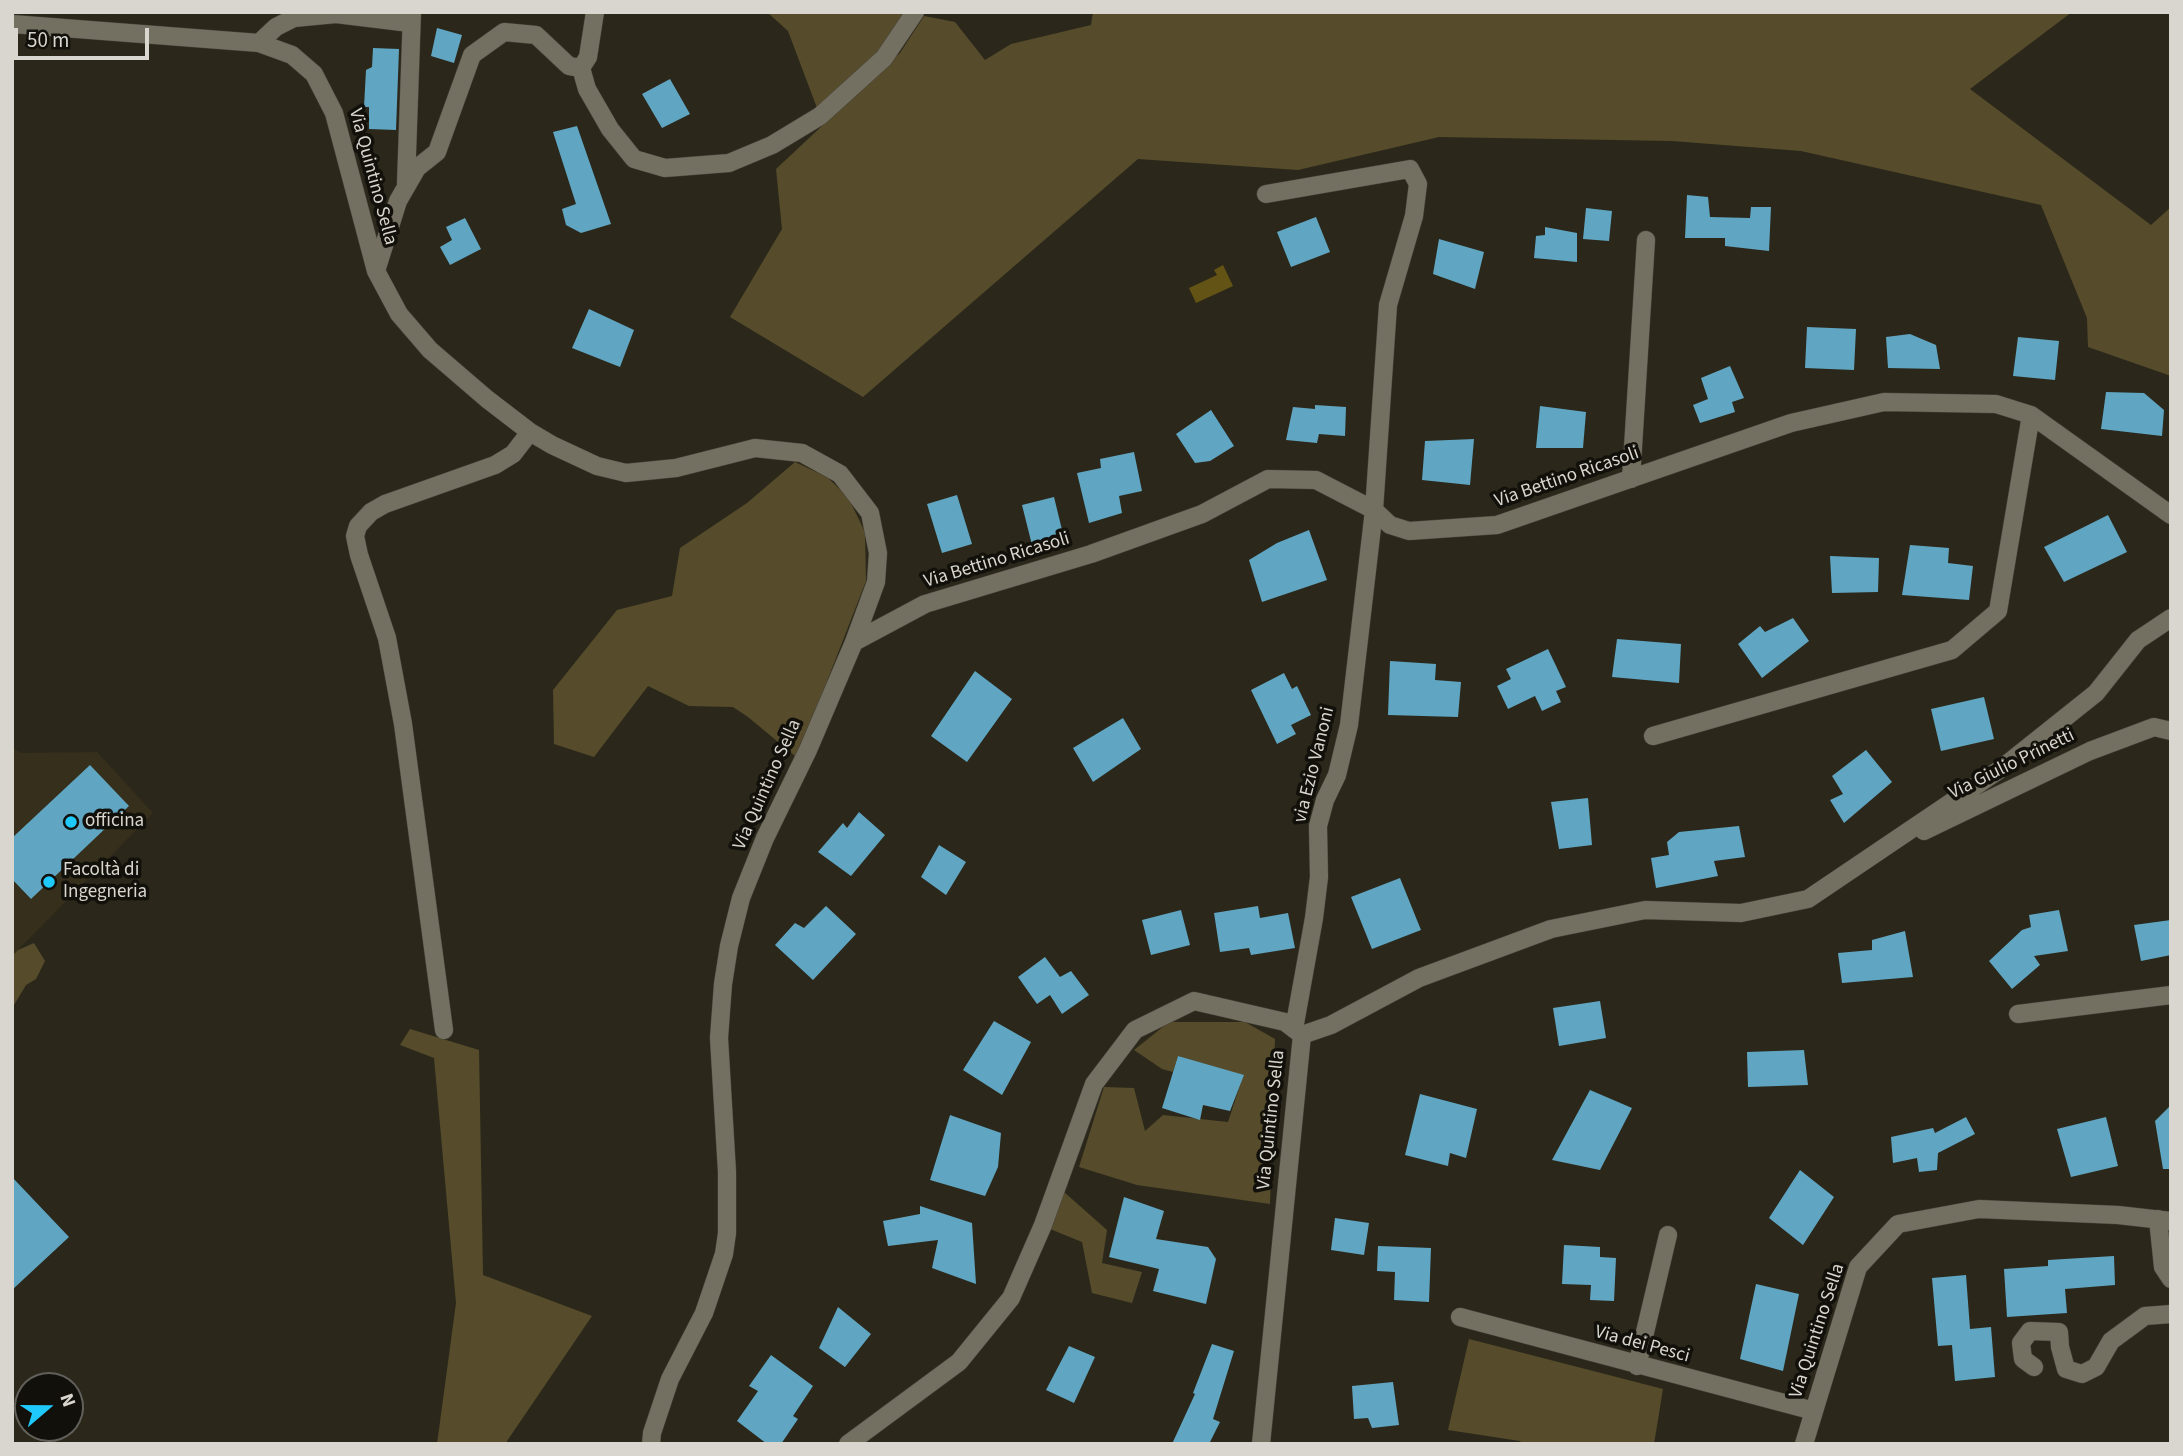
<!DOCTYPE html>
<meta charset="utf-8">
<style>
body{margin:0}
#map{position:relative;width:2183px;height:1456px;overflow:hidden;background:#2b281b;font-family:"Source Sans 3",sans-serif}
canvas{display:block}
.frame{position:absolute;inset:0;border:14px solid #d8d6ce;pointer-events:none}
.north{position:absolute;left:14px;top:1372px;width:70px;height:70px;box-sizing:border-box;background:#12100b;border:2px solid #615f59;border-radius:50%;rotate:70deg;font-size:19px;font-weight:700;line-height:28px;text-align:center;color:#d8d6ce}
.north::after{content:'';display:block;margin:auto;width:24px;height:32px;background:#20c9fd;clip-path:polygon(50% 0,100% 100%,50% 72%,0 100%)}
.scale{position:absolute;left:14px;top:28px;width:135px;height:32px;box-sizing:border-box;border:4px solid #d8d6ce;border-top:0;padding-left:9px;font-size:21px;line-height:24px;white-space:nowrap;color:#d8d6ce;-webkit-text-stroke:5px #12100b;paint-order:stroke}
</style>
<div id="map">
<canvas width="2183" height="1456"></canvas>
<div class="frame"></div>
<div class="north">N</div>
<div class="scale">50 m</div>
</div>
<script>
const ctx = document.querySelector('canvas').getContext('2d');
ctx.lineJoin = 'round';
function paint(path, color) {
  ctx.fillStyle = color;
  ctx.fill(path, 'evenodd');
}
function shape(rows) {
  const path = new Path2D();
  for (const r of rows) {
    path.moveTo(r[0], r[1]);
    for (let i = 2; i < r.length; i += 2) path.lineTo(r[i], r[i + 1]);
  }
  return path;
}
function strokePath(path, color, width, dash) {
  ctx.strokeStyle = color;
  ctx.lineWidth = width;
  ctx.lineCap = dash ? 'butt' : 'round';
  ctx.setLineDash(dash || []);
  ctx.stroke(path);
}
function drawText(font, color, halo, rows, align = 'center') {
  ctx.font = font + ' "Source Sans 3",sans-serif';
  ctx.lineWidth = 7;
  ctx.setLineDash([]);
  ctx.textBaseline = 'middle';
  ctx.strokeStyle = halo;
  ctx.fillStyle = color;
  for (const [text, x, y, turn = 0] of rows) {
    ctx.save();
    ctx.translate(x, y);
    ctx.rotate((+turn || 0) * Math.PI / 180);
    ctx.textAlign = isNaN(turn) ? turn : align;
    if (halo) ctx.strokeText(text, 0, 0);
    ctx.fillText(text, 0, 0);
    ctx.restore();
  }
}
paint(shape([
 [12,747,21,753,97,752,153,813,12,956]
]), '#352f1c');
paint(shape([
 [767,12,915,12,820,116,788,31],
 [1093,12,2072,12,1970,89,2151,225,2171,207,2171,376,2088,347,2087,318,2041,205,1801,151,1672,141,1439,137,1298,170,1138,159,863,397,730,317,782,229,776,169,900,53,924,16,955,22,985,60,1011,44,1091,25],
 [795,462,827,477,848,497,865,532,866,581,817,707,795,756,748,717,733,707,689,706,648,686,594,757,554,744,553,690,617,610,672,596,680,548,747,503],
 [34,943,45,961,36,979,26,985,14,1005,12,1022,12,956,18,950],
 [1169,1022,1245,1022,1275,1039,1270,1204,1137,1185,1079,1167,1104,1087,1134,1088,1145,1131,1163,1115,1228,1122,1243,1076,1178,1056,1173,1072,1162,1069,1134,1050],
 [410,1029,479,1050,483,1275,592,1316,505,1444,437,1444,456,1303,434,1058,400,1045],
 [1064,1192,1107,1230,1102,1263,1142,1272,1132,1303,1092,1293,1082,1242,1050,1229],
 [1469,1339,1663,1389,1654,1444,1522,1444,1520,1441,1448,1430]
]), '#564c2b');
paint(shape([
 [1223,265,1233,286,1196,303,1189,288,1217,275,1214,270]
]), '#635314');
paint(shape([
 [437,28,462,35,454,63,431,56],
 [373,48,399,49,396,130,369,129,369,107,364,107,366,70,372,67],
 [670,79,690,114,662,128,642,94],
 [577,126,611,224,581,233,566,225,562,209,576,204,553,132],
 [1687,195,1708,197,1710,217,1750,218,1751,207,1771,207,1769,251,1725,246,1725,238,1685,238],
 [1586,208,1612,211,1609,241,1583,239],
 [1316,217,1330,252,1291,267,1277,232],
 [465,218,481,249,450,265,440,247,452,240,446,227],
 [1545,227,1577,233,1577,262,1534,258,1536,236,1545,235],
 [1439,239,1484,252,1475,289,1433,274],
 [589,309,634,330,620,367,572,348],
 [1807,327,1856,329,1854,370,1805,368],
 [1910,334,1936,345,1940,369,1888,368,1886,337],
 [2018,337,2059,341,2055,380,2013,376],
 [1730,366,1744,398,1732,402,1735,412,1700,423,1693,405,1708,399,1701,378],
 [2106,392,2144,393,2164,410,2162,436,2101,429],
 [1315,405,1346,407,1345,436,1319,434,1317,443,1286,440,1293,407,1315,409],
 [1540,406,1586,412,1583,448,1536,448],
 [1211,410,1234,446,1210,461,1195,463,1176,434],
 [1474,439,1470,485,1422,480,1425,441],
 [1134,452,1142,491,1119,496,1122,513,1089,523,1077,473,1101,468,1100,459],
 [957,495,972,544,942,553,927,504],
 [1054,497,1064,538,1033,549,1022,505],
 [2108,515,2127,552,2064,582,2044,547],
 [1309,530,1327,580,1262,602,1249,560,1277,543],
 [1910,545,1949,548,1948,563,1973,566,1969,600,1902,595],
 [1830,556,1879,558,1878,592,1832,593],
 [1793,618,1809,641,1762,678,1738,644,1760,626,1765,632],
 [1617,639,1681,644,1679,683,1612,677],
 [1548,649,1566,687,1556,691,1561,702,1542,711,1535,696,1508,709,1497,686,1511,679,1506,669],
 [1390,661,1436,664,1435,680,1461,682,1458,717,1388,715],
 [975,671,1012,699,967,762,931,736],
 [1284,673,1292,689,1297,686,1311,715,1291,725,1296,734,1277,744,1251,690],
 [1984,697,1994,739,1941,751,1931,709],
 [1123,718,1141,749,1093,782,1073,748],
 [1866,750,1892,782,1844,823,1830,800,1843,794,1832,776],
 [90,765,129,806,31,899,12,879,12,838],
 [1588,798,1592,845,1559,849,1551,802],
 [859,812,885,835,851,876,818,852,843,823,847,828],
 [1739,826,1745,857,1714,861,1718,876,1656,888,1651,858,1669,855,1667,842,1679,832],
 [939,845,966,862,946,895,921,877],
 [1400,878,1421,930,1372,949,1351,897],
 [826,906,856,934,813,980,775,945,795,923,804,928],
 [1258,906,1260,918,1288,913,1295,948,1251,955,1249,948,1220,952,1214,913],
 [1181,910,1190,945,1151,955,1142,920],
 [2059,910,2068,951,2034,956,2040,965,2012,989,1989,961,2022,930,2031,927,2029,915],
 [2171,920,2171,955,2141,961,2134,925],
 [1905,931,1913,977,1842,983,1838,953,1872,950,1872,940],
 [1045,957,1060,977,1071,971,1089,995,1062,1014,1050,995,1037,1004,1018,977],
 [1600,1001,1606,1038,1559,1046,1553,1008],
 [994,1021,1031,1042,1002,1095,963,1070],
 [1804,1050,1808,1085,1748,1087,1747,1052],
 [1178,1056,1244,1075,1230,1111,1203,1105,1200,1120,1162,1108],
 [1590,1090,1632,1108,1600,1170,1552,1160],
 [1420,1094,1477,1109,1466,1158,1450,1153,1448,1166,1405,1155],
 [2171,1105,2171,1169,2163,1169,2155,1121],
 [950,1115,1001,1133,998,1167,985,1196,930,1180],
 [1966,1117,1975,1134,1938,1153,1937,1170,1919,1172,1917,1158,1893,1163,1891,1137,1933,1128,1935,1133],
 [2106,1117,2118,1166,2071,1177,2057,1129],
 [1800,1170,1834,1197,1803,1245,1769,1218],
 [12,1177,69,1237,12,1290],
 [1124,1197,1164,1211,1156,1239,1208,1247,1216,1259,1206,1304,1153,1291,1159,1269,1109,1257],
 [920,1206,972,1223,976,1284,932,1268,938,1240,888,1246,883,1221,920,1214],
 [1335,1218,1369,1223,1364,1255,1331,1250],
 [1564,1245,1600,1247,1600,1257,1616,1258,1614,1301,1590,1300,1591,1285,1562,1284],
 [1378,1246,1431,1248,1429,1302,1394,1300,1395,1272,1377,1271],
 [2114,1256,2115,1285,2065,1289,2067,1313,2007,1317,2004,1269,2048,1266,2048,1260],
 [1966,1275,1970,1329,1991,1327,1995,1377,1955,1381,1952,1345,1938,1346,1932,1278],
 [1756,1284,1799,1294,1783,1371,1740,1359],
 [838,1307,871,1334,845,1367,819,1348],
 [1212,1344,1234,1351,1213,1419,1220,1422,1209,1444,1172,1444,1195,1394,1193,1393],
 [1069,1346,1095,1357,1074,1403,1046,1390],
 [771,1355,813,1386,793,1416,798,1419,781,1444,767,1444,737,1421,758,1391,749,1386],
 [1393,1382,1399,1425,1372,1428,1368,1418,1354,1419,1352,1386]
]), '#60a6c2');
const minor = shape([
 [595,12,588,57,581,68,587,89,610,129,634,159,665,168,729,163,772,145,820,116,884,58,915,12],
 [12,24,259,43,292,55,314,74,334,113,376,271,399,314,430,350,487,399,530,432,552,445,597,466,626,473,676,468,755,448,802,453,840,474,870,513,878,553,876,582,854,642,808,750,765,838,741,898,729,946,723,984,719,1038,727,1172,727,1233,724,1254,704,1313,670,1379,652,1433,651,1444],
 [259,43,276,27,294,18,336,14,410,23],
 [406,183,412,12],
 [1266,194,1410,169,1418,184,1414,216,1388,305,1374,510,1349,725,1337,775,1325,800,1318,826,1319,877,1314,918,1294,1029],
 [376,271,398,201,417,168,437,152,472,55,504,32,536,35,569,66,581,68],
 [1631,479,1646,240],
 [854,642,925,604,1091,554,1202,514,1268,479,1316,480,1374,510,1390,525,1409,531,1497,525,1791,423,1884,402,1996,404,2031,415,2171,515],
 [1653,736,1952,650,1998,611,2031,415],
 [1924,831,2090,751,2154,727,2171,731],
 [2018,1014,2171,995],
 [444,1030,403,724,387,638,359,555,355,536,358,526,371,512,385,504,495,465,513,454,530,432],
 [1302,1035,1331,1025,1419,978,1551,929,1645,910,1741,913,1808,899,2002,768,2096,693,2138,640,2171,618],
 [2158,1219,2163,1267,2171,1279],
 [1460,1317,1814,1411],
 [1637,1366,1668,1235],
 [2034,1367,2023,1359,2021,1343,2030,1331,2059,1332,2060,1347,2066,1369,2082,1374,2096,1367,2111,1341,2145,1316,2171,1314],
 [848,1444,959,1362,1011,1298,1043,1225,1094,1084,1135,1030,1194,1001,1285,1022,1302,1035,1261,1444],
 [1804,1444,1858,1267,1898,1224,1979,1209,2118,1215,2171,1221]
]);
strokePath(minor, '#474339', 19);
strokePath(minor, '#736f61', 18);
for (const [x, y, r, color] of [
 [71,822,7,"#20c9fd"],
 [49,882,7,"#20c9fd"]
]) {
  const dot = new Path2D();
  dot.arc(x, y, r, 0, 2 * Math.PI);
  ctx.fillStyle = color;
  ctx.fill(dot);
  strokePath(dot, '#12100b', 2.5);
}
drawText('19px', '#d8d6ce', '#12100b', [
 ["Via Quintino Sella",372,177,75],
 ["Via Bettino Ricasoli",1567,478,-19],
 ["Via Bettino Ricasoli",997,561,-17],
 ["via Ezio Vanoni",1315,765,-76],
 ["Via Giulio Prinetti",2012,765,-26],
 ["Via Quintino Sella",768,785,-66],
 ["Via Quintino Sella",1272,1120,-84],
 ["Via Quintino Sella",1818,1331,-72],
 ["Via dei Pesci",1642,1345,15]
]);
drawText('19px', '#d8d6ce', '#12100b', [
 ["officina",85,822],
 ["Facoltà di",63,871],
 ["Ingegneria",63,893]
], 'left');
</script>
